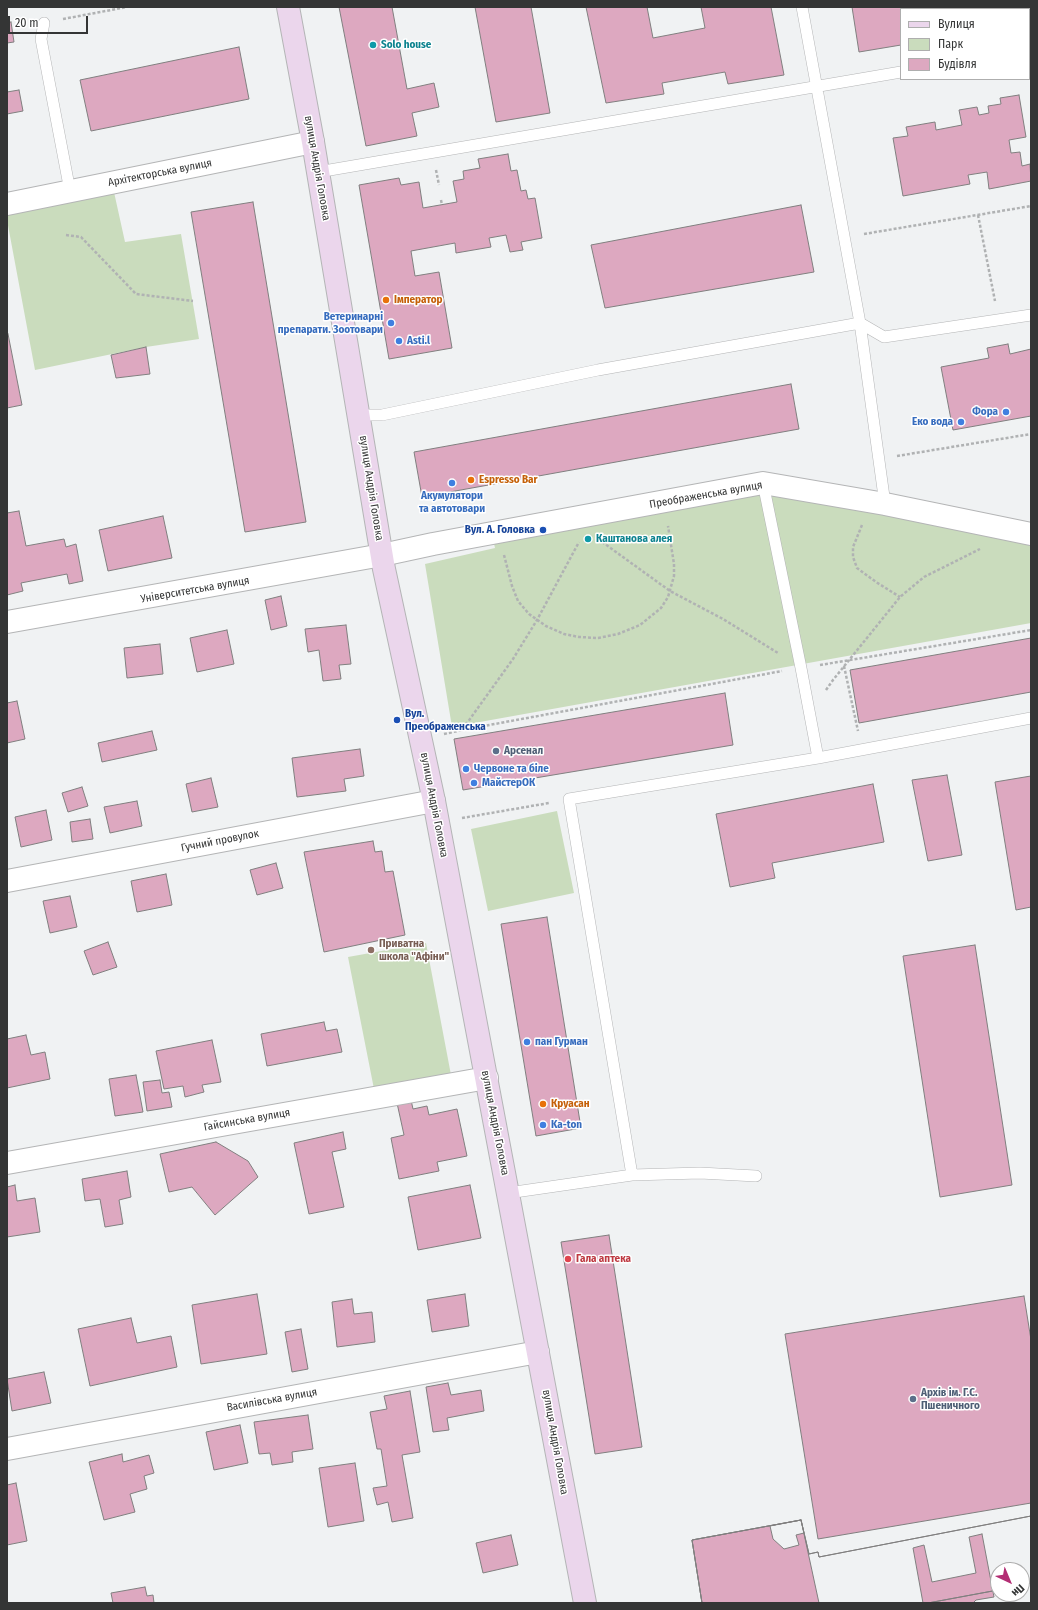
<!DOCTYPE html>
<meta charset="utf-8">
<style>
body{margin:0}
#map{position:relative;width:1038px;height:1610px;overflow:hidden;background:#f0f2f3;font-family:"Fira Sans Condensed",sans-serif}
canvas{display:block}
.frame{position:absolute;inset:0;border:8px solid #343535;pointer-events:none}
.legend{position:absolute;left:900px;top:8px;width:130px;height:72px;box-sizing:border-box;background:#fff;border:1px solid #aeaeae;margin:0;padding:5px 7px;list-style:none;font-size:12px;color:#343535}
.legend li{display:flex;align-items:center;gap:8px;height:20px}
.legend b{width:20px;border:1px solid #aeaeae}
.north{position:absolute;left:990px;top:1562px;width:40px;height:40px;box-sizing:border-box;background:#fff;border:1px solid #aeaeae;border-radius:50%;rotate:136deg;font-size:11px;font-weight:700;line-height:16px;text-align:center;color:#343535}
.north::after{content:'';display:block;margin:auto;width:14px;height:18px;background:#b32e74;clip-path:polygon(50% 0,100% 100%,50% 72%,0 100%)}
.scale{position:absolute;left:8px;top:16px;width:80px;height:18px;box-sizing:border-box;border:2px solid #343535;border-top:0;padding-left:5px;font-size:12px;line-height:14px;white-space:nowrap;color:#343535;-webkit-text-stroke:3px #fff;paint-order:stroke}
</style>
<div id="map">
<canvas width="1038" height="1610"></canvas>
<div class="frame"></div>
<ul class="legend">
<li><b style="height:5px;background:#ebd6ec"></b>Вулиця</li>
<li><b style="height:11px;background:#cadcbd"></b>Парк</li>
<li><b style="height:11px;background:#dda8c0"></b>Будівля</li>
</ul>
<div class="north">Пн</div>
<div class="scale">20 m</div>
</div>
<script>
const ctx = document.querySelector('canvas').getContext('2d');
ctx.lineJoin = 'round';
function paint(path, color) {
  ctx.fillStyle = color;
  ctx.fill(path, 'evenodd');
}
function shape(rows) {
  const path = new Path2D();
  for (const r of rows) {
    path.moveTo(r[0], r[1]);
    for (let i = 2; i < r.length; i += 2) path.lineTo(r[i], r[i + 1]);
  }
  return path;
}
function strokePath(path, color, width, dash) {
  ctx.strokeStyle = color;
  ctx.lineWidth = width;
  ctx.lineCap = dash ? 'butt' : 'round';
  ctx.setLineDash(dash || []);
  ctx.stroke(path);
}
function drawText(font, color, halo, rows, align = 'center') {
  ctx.font = font + ' "Fira Sans Condensed",sans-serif';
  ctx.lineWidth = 3;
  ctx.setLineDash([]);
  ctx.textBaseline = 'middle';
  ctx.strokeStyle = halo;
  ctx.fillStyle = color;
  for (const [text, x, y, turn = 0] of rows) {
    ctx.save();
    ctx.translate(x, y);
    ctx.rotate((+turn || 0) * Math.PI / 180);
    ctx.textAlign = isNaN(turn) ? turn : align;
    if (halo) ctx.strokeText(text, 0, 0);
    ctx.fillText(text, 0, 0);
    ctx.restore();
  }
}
paint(shape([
 [112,183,125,242,181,234,199,339,146,347,35,370,7,220,7,204],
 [762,490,1031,541,1031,623,452,727,425,564,495,548,493,539],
 [557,811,574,893,488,911,471,829],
 [426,943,451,1075,374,1089,348,957]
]), '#cadcbd');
const building = shape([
 [339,7,392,7,407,89,434,83,439,107,412,113,417,136,366,146,339,7],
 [475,7,531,7,550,113,496,122,475,7],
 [586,7,647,7,653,38,705,28,701,7,771,7,784,75,728,84,725,72,662,83,664,94,606,103,586,7],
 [852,7,907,7,907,9,901,9,901,45,859,52,852,7],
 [978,7,1031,7,1031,25,1029,26,1029,9,978,9,978,7],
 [11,22,14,42,7,43,7,23,11,22],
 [239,47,249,99,91,131,80,80,239,47],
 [19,90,23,111,7,114,7,92,19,90],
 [1019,95,1026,137,1009,140,1011,153,1020,152,1022,166,1030,164,1031,181,989,189,987,172,968,175,970,184,903,196,893,138,908,136,906,127,935,122,936,130,962,125,959,110,977,107,979,115,989,113,988,106,1001,104,1000,98,1019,95],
 [508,154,511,171,517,170,521,191,526,190,528,199,535,198,542,238,521,242,523,250,510,252,506,235,489,238,491,247,456,253,455,243,411,251,415,276,439,272,452,348,389,359,359,185,399,178,401,185,419,182,423,208,457,202,453,181,464,179,463,171,480,168,478,159,508,154],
 [253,202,306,522,245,532,191,212,253,202],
 [801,205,814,272,605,308,591,245,801,205],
 [8,334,22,405,7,408,7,335,8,334],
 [1008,344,1010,354,1031,349,1031,416,953,430,941,367,989,358,987,348,1008,344],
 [146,347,150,374,116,378,111,355,146,347],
 [791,384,799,429,422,497,414,452,791,384],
 [19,511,26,546,64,539,66,547,76,544,83,581,69,584,67,574,21,583,23,591,7,595,7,513,19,511],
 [163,516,172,558,108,571,99,530,163,516],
 [281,596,287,626,271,630,265,600,281,596],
 [346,625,351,664,339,665,341,679,323,681,319,650,308,652,305,629,346,625],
 [227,630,234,664,197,672,190,638,227,630],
 [1031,638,1031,692,859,723,850,670,1031,638],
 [160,644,163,674,127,678,124,648,160,644],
 [725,693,733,745,463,790,454,739,725,693],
 [17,701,25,739,7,743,7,703,17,701],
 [152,731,157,750,102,762,98,743,152,731],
 [360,749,364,776,344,779,346,791,297,797,292,758,360,749],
 [947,775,962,855,928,861,912,780,947,775],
 [1031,776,1031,907,1016,910,995,782,1031,776],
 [211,778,218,807,192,812,186,784,211,778],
 [873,784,884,842,772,863,775,878,730,887,716,814,873,784],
 [82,787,88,806,68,812,62,793,82,787],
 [137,801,142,826,110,833,104,807,137,801],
 [46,810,52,840,21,847,15,817,46,810],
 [90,819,93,839,72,842,70,822,90,819],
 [373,841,375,852,382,851,385,872,393,871,405,935,324,952,304,852,373,841],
 [276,863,283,888,257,895,250,870,276,863],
 [166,874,172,905,137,912,131,881,166,874],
 [70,896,77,927,50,933,43,901,70,896],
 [547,917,581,1128,536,1136,501,924,547,917],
 [108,942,117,967,93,975,84,951,108,942],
 [975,945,1012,1185,940,1197,903,956,975,945],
 [324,1022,326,1031,337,1029,342,1052,267,1066,261,1034,324,1022],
 [26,1035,31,1055,45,1052,50,1079,7,1088,7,1039,26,1035],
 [212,1040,221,1082,202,1085,204,1092,185,1097,183,1086,164,1089,156,1051,212,1040],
 [136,1075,143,1112,115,1116,109,1079,136,1075],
 [160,1080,162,1093,169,1092,172,1107,147,1111,143,1082,160,1080],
 [411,1100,413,1109,427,1106,429,1115,457,1109,467,1156,437,1162,439,1171,399,1179,391,1138,404,1135,397,1103,411,1100],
 [343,1132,346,1149,332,1152,344,1207,309,1214,294,1143,343,1132],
 [216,1142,248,1161,258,1177,215,1215,192,1187,169,1192,160,1154,216,1142],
 [127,1171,131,1197,119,1200,123,1224,105,1227,100,1199,85,1201,82,1179,127,1171],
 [15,1185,17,1201,35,1198,40,1232,7,1237,7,1187,15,1185],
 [470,1185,481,1238,418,1250,408,1197,470,1185],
 [609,1235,642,1447,595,1454,561,1242,609,1235],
 [257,1294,267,1354,201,1364,192,1305,257,1294],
 [465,1294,469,1326,432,1332,427,1300,465,1294],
 [1024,1296,1031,1340,1031,1503,818,1539,785,1334,1024,1296],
 [352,1299,354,1314,372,1312,375,1342,337,1347,332,1302,352,1299],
 [131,1318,137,1343,171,1336,177,1367,90,1386,78,1329,131,1318],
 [301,1329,308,1369,292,1372,285,1332,301,1329],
 [44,1372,51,1403,12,1411,7,1379,44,1372],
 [448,1383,451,1395,481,1390,484,1411,447,1418,449,1430,433,1432,426,1387,448,1383],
 [410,1391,420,1452,402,1455,413,1518,392,1522,388,1502,377,1505,373,1488,387,1486,381,1449,377,1449,370,1412,387,1409,384,1396,410,1391],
 [308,1415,313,1449,292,1452,293,1462,272,1465,270,1453,259,1454,254,1422,308,1415],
 [240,1425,248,1463,214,1470,206,1432,240,1425],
 [122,1454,123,1462,149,1455,154,1473,144,1476,147,1489,130,1494,135,1512,104,1520,89,1462,122,1454],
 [355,1463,364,1521,328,1527,319,1468,355,1463],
 [16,1483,27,1541,7,1545,7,1485,16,1483],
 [1031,1516,1031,1583,1022,1585,1022,1570,998,1570,998,1590,928,1603,702,1603,692,1540,801,1520,809,1554,818,1552,819,1557,1031,1516],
 [1031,1516,1031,1583,1022,1585,1022,1570,998,1570,998,1590,928,1603,702,1603,692,1540,801,1520,809,1554,818,1552,819,1557,1031,1516],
 [801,1520,819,1603,702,1603,692,1540,801,1520],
 [801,1520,804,1533,796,1535,799,1545,784,1549,773,1539,770,1526,801,1520],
 [982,1534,994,1597,976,1600,973,1603,923,1603,913,1548,924,1545,932,1582,976,1573,969,1537,982,1534],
 [511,1535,518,1565,483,1573,476,1543,511,1535],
 [145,1587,147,1596,153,1595,154,1603,113,1603,111,1593,145,1587]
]);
paint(building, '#dda8c0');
strokePath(building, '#807f7f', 1);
const service = shape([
 [802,7,860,323,885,504],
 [44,23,41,39,70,191],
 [1029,49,1031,49],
 [318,172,901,72],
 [360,415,382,415,598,370,860,323,884,337,1031,315],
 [763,483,801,668,818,758],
 [632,1175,700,1173,756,1176],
 [508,1193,632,1175,569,799,818,758,1031,718]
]);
const minor = shape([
 [7,204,313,142],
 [382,555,433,544,763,483,885,504,1031,534],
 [7,881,434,801],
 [7,1163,487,1078],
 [7,1449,538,1352]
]);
const tertiary = shape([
 [7,622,382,555]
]);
const secondary = shape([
 [288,7,313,142,384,569,434,801,585,1603]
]);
strokePath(service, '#b4b5b6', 12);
strokePath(minor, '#b4b5b6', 24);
strokePath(tertiary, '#b4b5b6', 24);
strokePath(secondary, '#b4b5b6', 24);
strokePath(shape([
 [63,19,127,7],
 [436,170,439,185],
 [441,200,442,205],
 [978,215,995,301],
 [864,234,1031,206],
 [66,235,81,237,136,294,193,301],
 [897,456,1031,434],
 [862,525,853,547,853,557,857,568,876,582,900,597],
 [598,539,670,591,723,619,778,653],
 [504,555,512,586,518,601,529,614,546,626,564,634,579,637,598,638,618,634,640,625,661,608,668,597,674,576,674,564,668,526],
 [820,665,1031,630],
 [844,666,858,731],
 [826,690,833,680,900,597,924,577,980,549],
 [462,730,782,671],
 [444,734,462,730,513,659,537,620,579,542],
 [462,818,549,803]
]), '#b0b2b3', 2.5, [3, 2]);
strokePath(service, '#fff', 11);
strokePath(minor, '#fff', 22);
strokePath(tertiary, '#fff', 22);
strokePath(secondary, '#ebd6ec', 22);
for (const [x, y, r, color] of [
 [373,45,4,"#0f9aa8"],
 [386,300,4,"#e8710a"],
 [391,323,4,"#3f7fe0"],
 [399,341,4,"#3f7fe0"],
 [1006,412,4,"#3f7fe0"],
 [961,422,4,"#3f7fe0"],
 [471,480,4,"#e8710a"],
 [452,483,4,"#3f7fe0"],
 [543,530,4,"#1a4fb4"],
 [588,539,4,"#0f9aa8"],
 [397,720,4,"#1a4fb4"],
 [496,751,4,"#5c6f8a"],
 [466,769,4,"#3f7fe0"],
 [474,783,4,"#3f7fe0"],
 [371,950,4,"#8d6e63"],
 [527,1042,4,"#3f7fe0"],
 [543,1104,4,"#e8710a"],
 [543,1125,4,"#3f7fe0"],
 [568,1259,4,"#e0444e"],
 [913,1399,4,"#5c6f8a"]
]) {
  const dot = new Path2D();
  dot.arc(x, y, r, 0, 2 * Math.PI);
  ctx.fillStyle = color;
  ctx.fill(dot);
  strokePath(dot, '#fff', 1.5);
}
drawText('bold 11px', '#0d838f', '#fff', [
 ["Solo house",381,45],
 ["Каштанова алея",596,539]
], 'left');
drawText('11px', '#343535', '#fff', [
 ["вулиця Андрія Головка",317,168,80],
 ["Архітекторська вулиця",160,173,-11],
 ["вулиця Андрія Головка",371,488,81],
 ["Преображенська вулиця",706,495,-10],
 ["Університетська вулиця",195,590,-10],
 ["вулиця Андрія Головка",434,805,79],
 ["Гучний провулок",220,841,-11],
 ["Гайсинська вулиця",247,1120,-10],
 ["вулиця Андрія Головка",495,1123,79],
 ["Василівська вулиця",272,1400,-10],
 ["вулиця Андрія Головка",555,1442,80]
]);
drawText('bold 11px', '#c56008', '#fff', [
 ["Імператор",394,300],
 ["Espresso Bar",479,480],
 ["Круасан",551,1104]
], 'left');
drawText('bold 11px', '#366cbe', '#fff', [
 ["Ветеринарні",383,317,"right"],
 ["препарати. Зоотовари",383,330,"right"],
 ["Asti.l",407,341],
 ["Фора",998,412,"right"],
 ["Еко вода",953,422,"right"],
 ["Акумулятори",452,496,"center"],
 ["та автотовари",452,509,"center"],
 ["Червоне та біле",474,769],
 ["МайстерОК",482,783],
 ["пан Гурман",535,1042],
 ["Ka-ton",551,1125]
], 'left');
drawText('bold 11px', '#164399', '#fff', [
 ["Вул. А. Головка",535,530],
 ["Вул.",405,714,"left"],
 ["Преображенська",405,727,"left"]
], 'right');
drawText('bold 11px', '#4e5e75', '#fff', [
 ["Арсенал",504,751],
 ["Архів ім. Г.С.",921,1393],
 ["Пшеничного",921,1406]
], 'left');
drawText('bold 11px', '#785e54', '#fff', [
 ["Приватна",379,944],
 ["школа \"Афіни\"",379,957]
], 'left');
drawText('bold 11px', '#be3a42', '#fff', [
 ["Гала аптека",576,1259]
], 'left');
</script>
